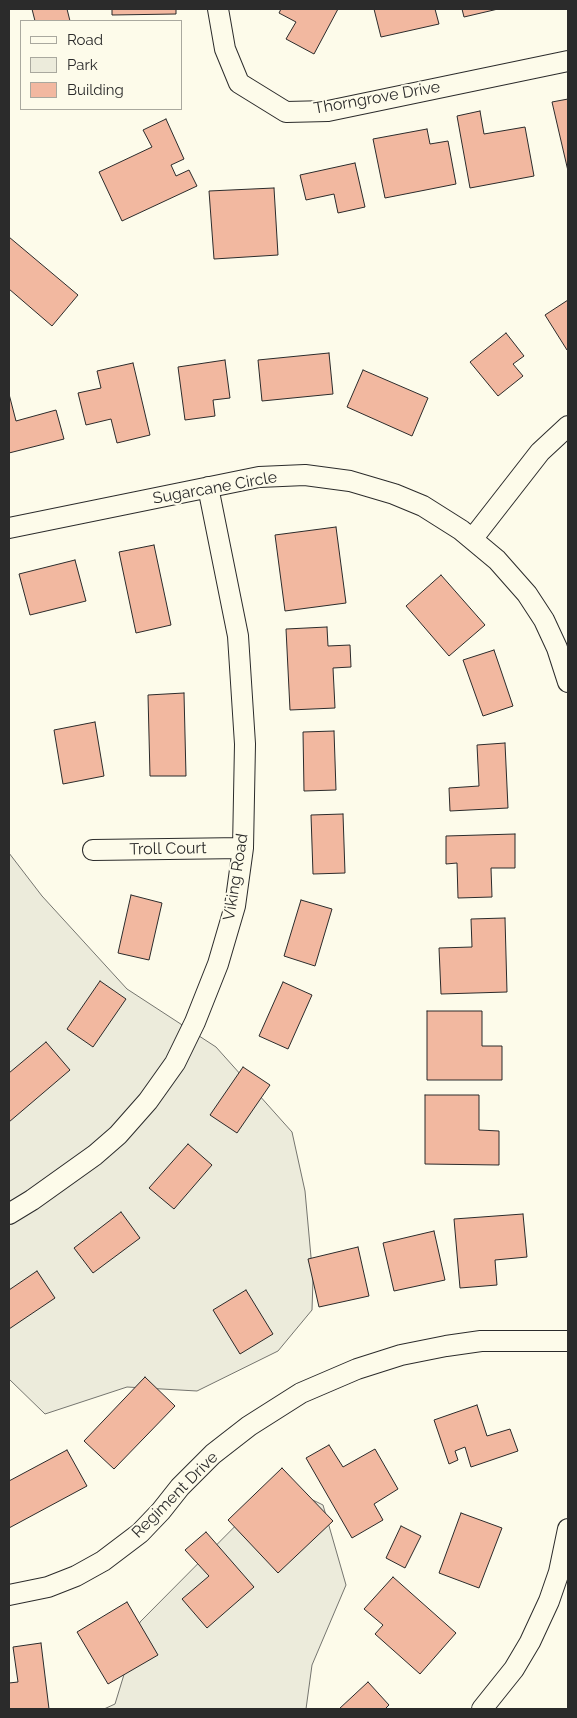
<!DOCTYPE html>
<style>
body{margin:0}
#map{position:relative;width:577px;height:1718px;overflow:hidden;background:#fdfbea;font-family:Raleway,sans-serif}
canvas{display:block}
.frame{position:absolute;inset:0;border:10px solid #2b2b2b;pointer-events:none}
.legend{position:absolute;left:20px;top:20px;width:162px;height:90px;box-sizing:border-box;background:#fdfbea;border:1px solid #a9a89e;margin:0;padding:6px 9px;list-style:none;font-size:15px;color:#2b2b2b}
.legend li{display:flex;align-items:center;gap:10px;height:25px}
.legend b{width:25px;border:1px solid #a9a89e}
</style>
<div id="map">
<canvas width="577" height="1718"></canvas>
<div class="frame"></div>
<ul class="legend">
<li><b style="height:6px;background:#fdfbea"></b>Road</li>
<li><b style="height:14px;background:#ecebdb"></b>Park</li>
<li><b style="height:14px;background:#f2b8a0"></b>Building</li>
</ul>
</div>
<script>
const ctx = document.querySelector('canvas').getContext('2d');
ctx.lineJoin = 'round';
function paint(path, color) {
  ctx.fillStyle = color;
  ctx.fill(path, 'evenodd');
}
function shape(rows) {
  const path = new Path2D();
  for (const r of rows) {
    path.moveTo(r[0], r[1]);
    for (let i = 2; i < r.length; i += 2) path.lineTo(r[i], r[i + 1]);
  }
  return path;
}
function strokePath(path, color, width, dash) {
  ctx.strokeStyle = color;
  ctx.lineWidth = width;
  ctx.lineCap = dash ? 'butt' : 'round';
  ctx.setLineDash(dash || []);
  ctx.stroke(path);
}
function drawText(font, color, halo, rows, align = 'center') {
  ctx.font = font + ' Raleway,sans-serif';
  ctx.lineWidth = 4;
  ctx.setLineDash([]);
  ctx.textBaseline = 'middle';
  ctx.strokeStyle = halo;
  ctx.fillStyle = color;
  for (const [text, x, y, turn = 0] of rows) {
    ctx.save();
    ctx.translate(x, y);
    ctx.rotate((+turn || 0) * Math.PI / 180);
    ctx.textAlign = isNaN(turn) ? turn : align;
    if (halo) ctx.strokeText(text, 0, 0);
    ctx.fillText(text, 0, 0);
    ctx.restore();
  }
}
const green = shape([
 [9,853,42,896,127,989,216,1047,292,1132,305,1191,313,1279,312,1310,278,1351,197,1391,127,1387,45,1414,9,1379,9,853],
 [278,1483,323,1505,346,1585,312,1665,306,1709,104,1709,115,1704,140,1622,278,1483]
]);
paint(green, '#ecebdb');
strokePath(green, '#74746e', 1);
const building = shape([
 [32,9,67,9,70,21,35,21,32,9],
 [112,9,176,9,176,14,112,15,112,9],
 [281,9,338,9,314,54,286,39,296,22,279,13,281,9],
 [374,9,435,9,439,24,381,37,374,9],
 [462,9,498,9,464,17,462,9],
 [568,99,568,171,552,102,568,99],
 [480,111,484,134,525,127,534,176,470,188,457,116,480,111],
 [166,119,184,159,171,165,176,176,189,170,197,186,122,221,99,172,152,147,143,130,166,119],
 [427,129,430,144,448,141,456,184,385,198,373,139,427,129],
 [355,163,365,207,338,213,334,194,306,200,300,175,355,163],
 [274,188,278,255,214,259,209,191,274,188],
 [9,237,78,295,52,326,9,289,9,237],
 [568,300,568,349,567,350,545,315,568,300],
 [506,333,524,356,513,364,523,376,498,396,470,362,506,333],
 [329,353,333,394,262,401,258,360,329,353],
 [225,360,230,398,213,400,215,416,185,420,178,367,225,360],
 [133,363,150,435,117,443,111,419,86,425,78,393,101,388,97,371,133,363],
 [363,370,428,398,412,436,347,407,363,370],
 [9,394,16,421,56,410,64,439,9,453,9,394],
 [336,527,346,603,285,611,275,535,336,527],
 [154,545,171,625,136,633,119,552,154,545],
 [75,560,86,601,30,615,19,574,75,560],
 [441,575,485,625,449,656,406,606,441,575],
 [327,627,328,646,350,645,351,667,333,668,335,708,290,710,286,629,327,627],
 [494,650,513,706,483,716,463,660,494,650],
 [184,693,186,776,150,776,148,695,184,693],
 [95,722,104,776,63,784,54,730,95,722],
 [334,731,336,790,304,791,303,732,334,731],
 [505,743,508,808,450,811,449,788,479,786,477,745,505,743],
 [343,814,345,873,313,874,311,815,343,814],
 [515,834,515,868,491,868,492,897,458,898,457,863,446,864,446,836,515,834],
 [131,895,162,903,149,960,118,953,131,895],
 [301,900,332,909,315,966,284,956,301,900],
 [505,918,507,992,441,994,439,948,472,947,471,919,505,918],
 [100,981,126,999,93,1047,67,1029,100,981],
 [283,982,312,995,288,1049,259,1036,283,982],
 [427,1011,482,1011,482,1046,502,1046,502,1080,427,1080,427,1011],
 [46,1042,70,1070,9,1122,9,1073,46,1042],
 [243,1067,270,1085,237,1133,210,1115,243,1067],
 [425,1095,479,1095,479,1130,499,1131,499,1165,425,1164,425,1095],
 [188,1144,212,1165,174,1209,149,1188,188,1144],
 [121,1212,140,1238,93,1273,74,1248,121,1212],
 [523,1214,527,1257,495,1260,497,1285,460,1288,454,1219,523,1214],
 [434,1231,445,1280,394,1291,383,1243,434,1231],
 [358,1247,369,1296,319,1307,308,1259,358,1247],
 [37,1271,55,1298,9,1329,9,1290,37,1271],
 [246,1290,273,1334,240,1354,213,1310,246,1290],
 [145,1377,175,1406,114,1469,84,1441,145,1377],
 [477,1405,487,1436,510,1429,518,1451,471,1467,465,1447,455,1451,458,1460,449,1464,434,1420,477,1405],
 [329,1445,343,1467,375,1449,398,1489,374,1504,383,1520,352,1538,306,1458,329,1445],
 [67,1450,87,1486,9,1528,9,1481,67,1450],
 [282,1468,333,1521,278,1573,228,1520,282,1468],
 [461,1513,502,1528,479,1588,439,1573,461,1513],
 [401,1526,421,1536,405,1568,386,1558,401,1526],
 [206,1532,254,1587,207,1628,182,1599,209,1576,185,1550,206,1532],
 [393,1577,456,1633,420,1674,375,1634,383,1625,364,1609,393,1577],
 [127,1602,158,1655,108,1684,77,1632,127,1602],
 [41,1643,49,1709,9,1709,9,1683,18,1682,13,1647,41,1643],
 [368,1682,389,1705,385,1709,339,1709,368,1682]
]);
paint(building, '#f2b8a0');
strokePath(building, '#2b2b2b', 1);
const street = shape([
 [218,9,225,49,239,83,286,112,328,111,568,61],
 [9,528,259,477,305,475,350,481,394,494,423,506,461,530,497,560,527,594,544,620,557,648,568,682],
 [473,538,540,452,568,426],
 [93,850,243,848],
 [9,1214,32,1200,95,1155,118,1135,148,1101,175,1063,195,1022,218,964,235,906,243,848,245,744,238,636,208,487],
 [9,1595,48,1587,76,1576,103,1561,140,1533,161,1511,180,1487,213,1454,249,1426,301,1393,357,1369,401,1355,446,1346,481,1341,568,1341],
 [482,1709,514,1669,530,1642,549,1601,559,1572,568,1529]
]);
strokePath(street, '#2b2b2b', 22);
strokePath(street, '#fdfbea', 20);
drawText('16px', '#2b2b2b', '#fdfbea', [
 ["Thorngrove Drive",377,98,-10],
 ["Sugarcane Circle",215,488,-10],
 ["Troll Court",168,849,-1],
 ["Viking Road",236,877,-81],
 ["Regiment Drive",175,1495,-45]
]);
</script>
